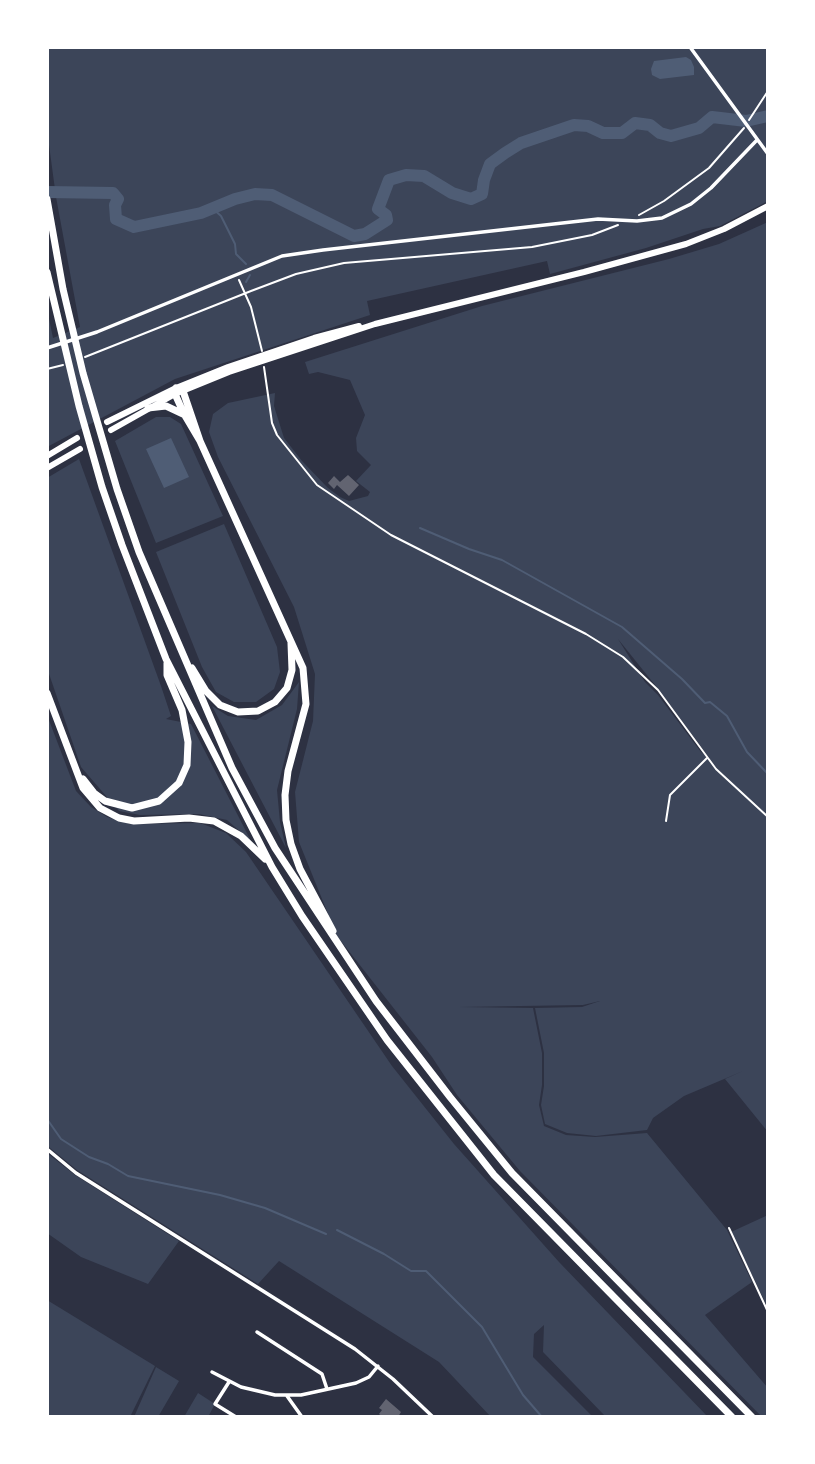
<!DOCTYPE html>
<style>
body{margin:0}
#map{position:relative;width:815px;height:1464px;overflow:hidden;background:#2d3142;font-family:"Zilla Slab",serif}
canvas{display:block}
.frame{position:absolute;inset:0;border:49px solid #fff;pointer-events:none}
</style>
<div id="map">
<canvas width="815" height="1464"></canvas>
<div class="frame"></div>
</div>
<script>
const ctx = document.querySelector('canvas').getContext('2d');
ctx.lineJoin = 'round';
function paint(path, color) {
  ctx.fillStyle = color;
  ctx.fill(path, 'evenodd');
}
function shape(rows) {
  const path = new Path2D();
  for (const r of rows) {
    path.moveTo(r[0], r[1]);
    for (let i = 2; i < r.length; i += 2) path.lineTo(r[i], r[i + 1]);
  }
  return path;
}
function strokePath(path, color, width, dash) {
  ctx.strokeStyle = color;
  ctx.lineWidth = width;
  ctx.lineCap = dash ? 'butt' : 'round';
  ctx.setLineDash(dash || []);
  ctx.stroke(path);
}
paint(shape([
 [47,47,768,47,768,201,720,226,703,229,646,248,550,274,547,261,367,301,370,315,175,379,47,447,47,309,53,338,80,327,56,197,47,130],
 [768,222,768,1132,725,1079,743,1071,684,1096,653,1118,647,1130,596,1136,567,1133,545,1124,541,1105,544,1086,544,1053,535,1008,582,1007,600,1001,583,1005,460,1007,533,1008,542,1053,542,1085,539,1105,544,1126,566,1135,595,1137,647,1133,727,1230,752,1282,705,1315,768,1388,768,1417,762,1417,520,1171,457,1095,432,1057,337,936,299,842,295,792,313,721,315,674,294,607,218,457,209,432,213,414,228,403,275,393,274,406,284,438,302,461,328,488,340,497,349,501,368,496,370,492,356,481,371,465,357,451,356,438,365,415,350,380,318,372,309,374,305,362,482,306,669,259,719,244],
 [618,639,659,690,710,759,701,752,658,695,645,682],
 [156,417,170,417,181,424,223,516,156,543,115,441],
 [79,459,161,686,171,716,166,719,191,724,251,841,227,820,199,814,140,815,119,811,81,767,47,668,47,478],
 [224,524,277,647,280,672,274,689,256,702,234,702,216,692,202,667,156,552],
 [299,682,297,709,277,790,280,822,286,848,212,706,228,716,256,720,282,705],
 [47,715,76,791,91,807,107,817,130,824,200,823,226,833,246,852,392,1066,454,1144,559,1262,708,1417,606,1417,543,1352,544,1325,534,1334,533,1357,593,1417,491,1417,439,1362,279,1261,258,1284,77,1170,50,1148,47,1144],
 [47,1153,75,1175,179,1241,148,1284,81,1257,47,1233],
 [768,1215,768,1308,731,1232],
 [47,1300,155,1366,130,1417,47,1417],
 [156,1367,179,1381,158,1417,134,1417],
 [198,1393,215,1404,208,1417,184,1417]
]), '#3c4559');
paint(shape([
 [686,57,691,60,694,67,694,75,660,79,652,75,651,69,654,61],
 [171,438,189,477,164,488,146,449]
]), '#4f5d75');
strokePath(shape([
 [212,208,221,216,235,244,236,254,246,264],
 [246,282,250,275],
 [420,528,469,549,502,560,622,627,682,679,705,703,710,702,727,716,747,752,768,774],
 [47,1119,61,1139,89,1157,108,1164,128,1176,220,1195,265,1208,326,1234],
 [337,1230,384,1254,411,1271,426,1271,482,1327,523,1395,542,1417]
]), '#4f5d75', 2);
strokePath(shape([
 [47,192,113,193,118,199,115,205,116,219,134,227,201,213,235,199,255,194,272,195,354,236,365,234,387,220,386,215,378,209,389,180,406,175,424,176,452,193,471,199,482,194,484,180,490,164,505,153,521,143,574,125,588,126,603,133,622,133,635,123,650,125,660,133,671,136,699,128,712,117,746,121,768,116]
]), '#4f5d75', 12);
paint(shape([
 [348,475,359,485,349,496,337,485,334,489,328,483,334,476,340,482],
 [386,1399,401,1412,398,1417,383,1417,379,1414,382,1410,379,1408]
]), '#626471');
strokePath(shape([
 [749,120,768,91],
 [639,215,664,201,709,168,744,128],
 [239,280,251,307,262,351],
 [85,357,251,291,296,274,344,263,532,247,592,235,618,225],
 [264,367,272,423,277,435,317,485,391,535,586,634,623,657,658,690,716,769,768,817],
 [47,369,63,365],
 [666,821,670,795,707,758]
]), '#fff', 2);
strokePath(shape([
 [729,1228,768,1312]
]), '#fff', 2);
strokePath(shape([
 [690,47,768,154],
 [47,348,97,332,282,256,323,250,598,219,637,221,662,218,691,204,711,188,757,140],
 [47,1149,76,1173,355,1349,393,1379,433,1417],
 [257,1332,322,1374,327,1389],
 [212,1372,241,1387,275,1395,301,1395,356,1383,369,1377,378,1366],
 [229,1382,215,1404,236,1417],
 [287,1396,302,1417]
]), '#fff', 3.5);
strokePath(shape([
 [107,422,176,388,228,367,314,338,359,326],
 [111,430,175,394,229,372,375,324,584,272,686,244,724,229,768,206],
 [47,456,77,438],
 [47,468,80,449]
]), '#fff', 6);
strokePath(shape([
 [47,199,63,289,83,373,117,489,139,552,232,768,275,848,376,1001,450,1097,512,1173,752,1417],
 [47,272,79,406,102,487,122,545,166,659,272,867,302,916,387,1040,494,1175,732,1417],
 [148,408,166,406,183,414],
 [200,441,183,391,176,388,175,394,184,414,200,441,303,668,306,704,288,771,285,795,286,820,291,844,300,869,333,931],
 [192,668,206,691,220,705,238,712,258,711,275,702,287,688,292,670,291,643],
 [47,693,83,788,100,808,119,818,134,821,189,818,214,821,241,836,265,859],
 [83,779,94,793,105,801,132,808,159,801,179,783,187,765,188,742,182,710,167,675,167,663]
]), '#fff', 7);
</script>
